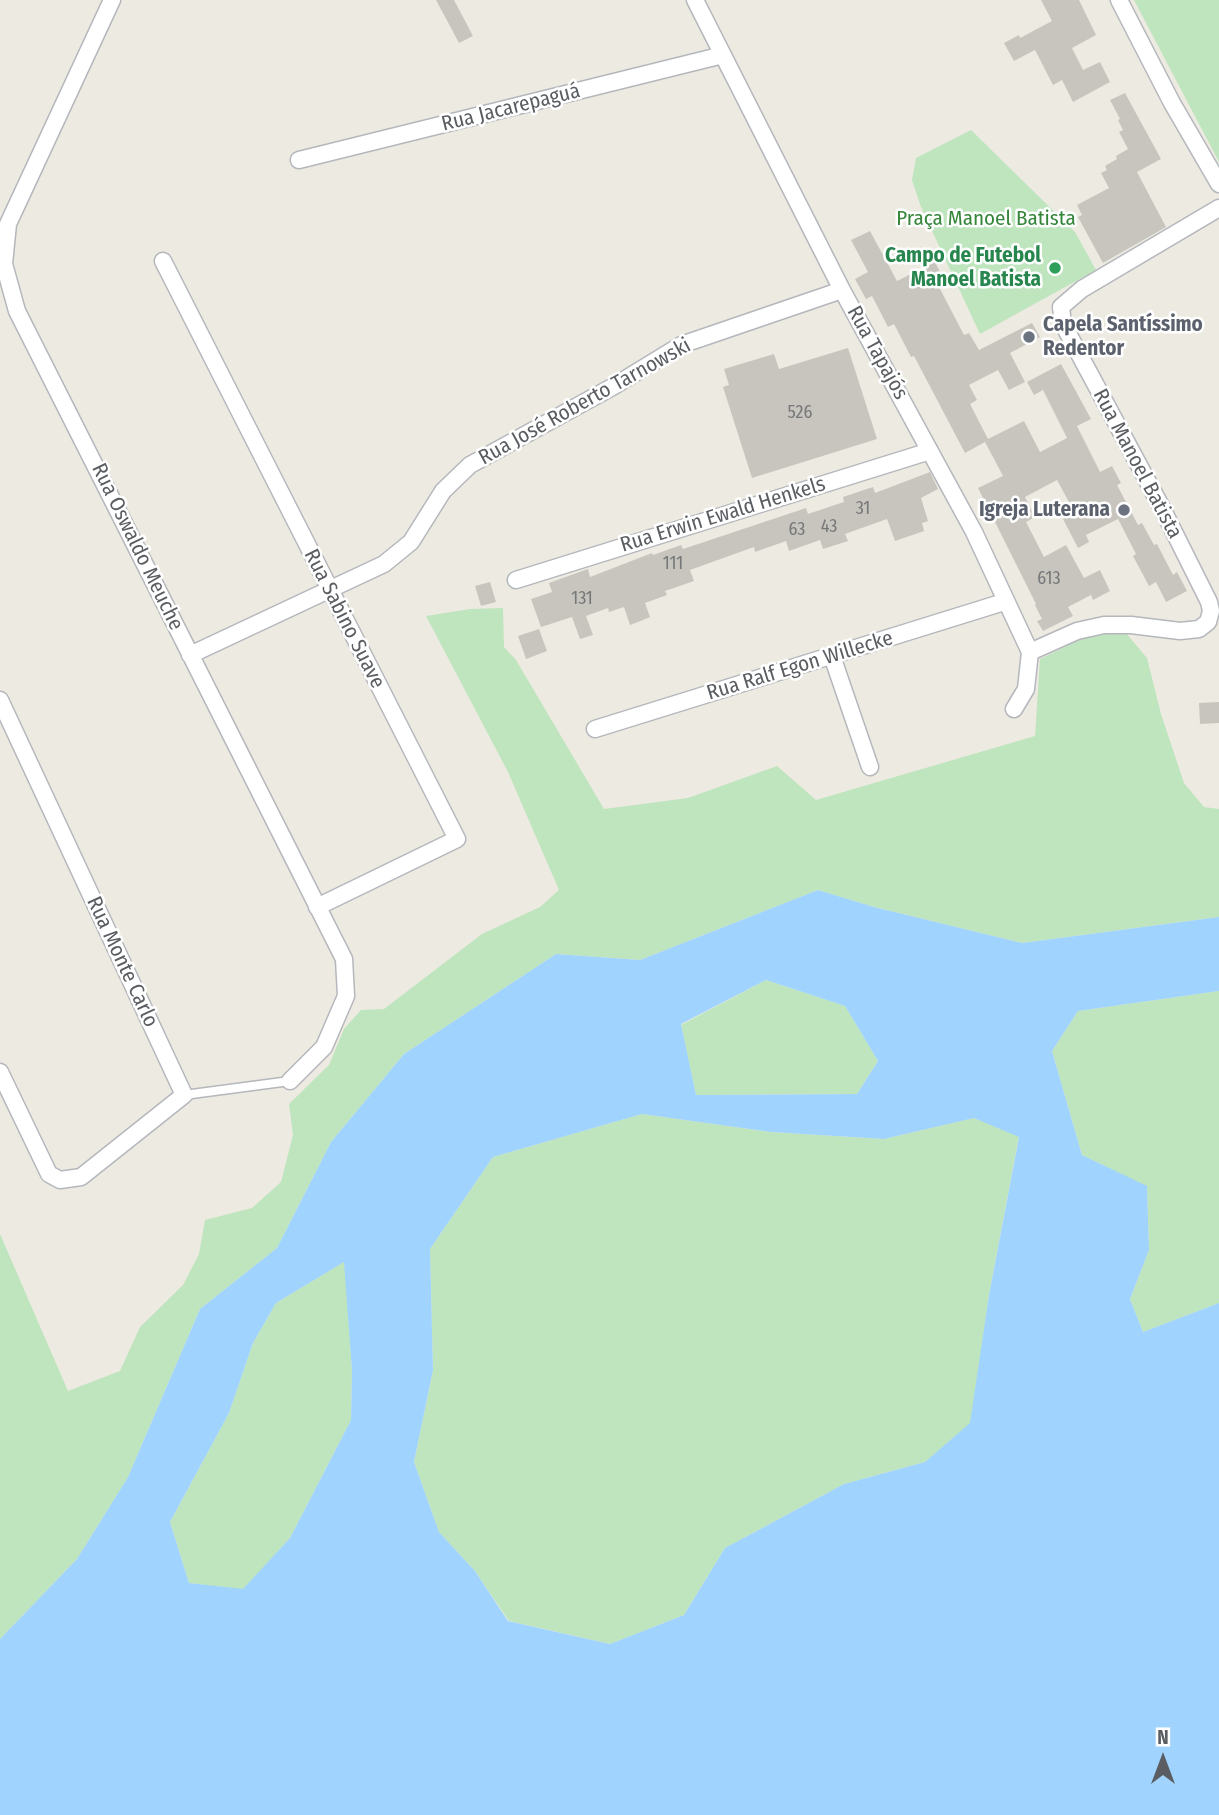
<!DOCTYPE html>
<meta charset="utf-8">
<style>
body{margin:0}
#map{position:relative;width:1219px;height:1815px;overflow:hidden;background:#edeae1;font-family:"Fira Sans Condensed",sans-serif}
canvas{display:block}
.north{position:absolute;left:1128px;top:1724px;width:70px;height:70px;-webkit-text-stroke:5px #fff;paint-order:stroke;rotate:0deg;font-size:19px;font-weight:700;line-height:28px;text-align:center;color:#5a5e62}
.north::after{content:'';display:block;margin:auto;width:24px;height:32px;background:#5a5e62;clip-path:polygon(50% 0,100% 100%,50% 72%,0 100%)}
</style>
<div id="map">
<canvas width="1219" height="1815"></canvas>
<div class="north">N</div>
</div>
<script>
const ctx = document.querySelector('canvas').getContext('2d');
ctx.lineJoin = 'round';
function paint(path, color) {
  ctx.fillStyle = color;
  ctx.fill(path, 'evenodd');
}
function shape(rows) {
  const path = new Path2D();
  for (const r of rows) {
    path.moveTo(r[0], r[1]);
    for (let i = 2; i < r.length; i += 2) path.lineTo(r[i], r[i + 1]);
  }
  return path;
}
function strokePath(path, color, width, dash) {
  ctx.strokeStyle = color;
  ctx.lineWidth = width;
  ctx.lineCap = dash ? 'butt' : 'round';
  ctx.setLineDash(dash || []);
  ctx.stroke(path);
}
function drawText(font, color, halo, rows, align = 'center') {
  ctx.font = font + ' "Fira Sans Condensed",sans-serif';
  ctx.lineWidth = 5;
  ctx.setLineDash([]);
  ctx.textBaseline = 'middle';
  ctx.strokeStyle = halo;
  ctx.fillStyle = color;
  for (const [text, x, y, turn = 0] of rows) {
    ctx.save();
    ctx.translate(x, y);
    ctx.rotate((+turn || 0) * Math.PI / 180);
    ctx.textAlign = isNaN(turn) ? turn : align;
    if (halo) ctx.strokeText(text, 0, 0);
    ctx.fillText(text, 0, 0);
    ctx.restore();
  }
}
paint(shape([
 [1134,0,1219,0,1219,162],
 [971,130,1075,232,1096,270,980,334,921,207,912,180,916,158],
 [503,608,504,647,516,660,604,809,688,798,777,766,816,800,1035,736,1040,659,1100,630,1125,632,1147,658,1161,714,1184,783,1204,807,1219,809,1219,917,1022,943,874,907,818,890,640,960,556,954,404,1054,331,1142,277,1248,200,1309,128,1477,77,1559,0,1639,0,1234,68,1391,120,1371,140,1327,183,1285,199,1254,205,1220,252,1208,281,1182,293,1135,289,1104,329,1065,344,1029,361,1010,384,1009,482,934,540,907,559,890,508,772,426,616,470,609],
 [766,980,845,1006,878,1061,857,1094,696,1095,681,1025],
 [1219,991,1219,1303,1143,1332,1130,1299,1149,1250,1147,1187,1082,1155,1052,1051,1078,1011],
 [642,1114,771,1132,884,1139,974,1118,1019,1136,989,1295,971,1423,925,1462,844,1484,725,1548,684,1615,610,1644,509,1621,475,1571,439,1532,414,1462,433,1370,430,1249,493,1157],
 [345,1261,352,1371,351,1420,290,1538,243,1590,189,1583,170,1522,229,1413,253,1343,276,1303]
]), '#bee5be');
paint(shape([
 [818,890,874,907,1022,943,1219,917,1219,991,1078,1011,1052,1051,1082,1155,1147,1186,1149,1250,1130,1299,1143,1332,1219,1303,1219,1815,0,1815,0,1639,77,1559,128,1477,200,1309,277,1248,331,1142,404,1054,556,954,640,960],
 [766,980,845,1006,878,1061,857,1094,696,1095,681,1024],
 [642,1114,771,1132,884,1139,974,1118,1019,1137,989,1295,970,1423,925,1462,844,1484,725,1548,684,1615,610,1644,508,1621,475,1571,439,1532,414,1462,433,1370,430,1249,493,1157],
 [344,1262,352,1371,351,1420,290,1538,243,1589,189,1583,170,1522,229,1413,253,1343,276,1303]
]), '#a0d4fe');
paint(shape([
 [436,0,454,0,473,36,459,43],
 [1041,0,1079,0,1096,35,1072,48,1083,70,1100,62,1110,82,1073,102,1062,80,1053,85,1035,50,1014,61,1004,43,1019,35,1020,38,1052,21],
 [1125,93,1161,159,1137,172,1166,227,1103,263,1078,217,1082,215,1077,205,1109,188,1101,173,1107,170,1105,166,1117,159,1116,156,1128,149,1119,132,1123,130,1118,120,1120,119,1110,100],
 [870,231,897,281,935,262,946,284,939,287,964,335,969,333,979,350,1032,323,1040,337,1010,353,1025,382,1009,390,998,370,969,385,977,400,970,404,988,439,1024,421,1040,452,1067,438,1043,390,1034,395,1027,382,1061,364,1091,419,1077,426,1100,472,1112,466,1121,483,1117,485,1138,525,1142,523,1154,545,1157,544,1173,575,1177,572,1187,591,1166,602,1156,582,1149,586,1133,556,1136,554,1118,519,1086,535,1089,542,1078,548,1063,519,1075,513,1057,480,1025,497,1035,517,1026,522,1044,557,1066,545,1084,578,1100,570,1110,591,1093,600,1091,595,1068,607,1073,616,1043,631,1037,621,1042,619,1035,605,1036,604,978,488,1003,476,985,442,965,453,914,356,911,357,894,324,888,327,872,296,866,299,855,279,868,272,851,240],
 [848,348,877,439,752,478,723,387,729,385,724,369,774,354,779,369],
 [930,472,938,489,921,498,928,521,922,523,924,531,895,541,887,519,845,534,848,541,823,549,820,540,789,551,786,541,755,552,754,547,690,570,694,581,665,591,667,595,645,603,650,617,643,620,630,625,624,607,609,612,608,608,586,616,593,635,580,639,572,617,541,627,531,599,552,592,549,583,588,569,590,577,652,553,653,555,681,545,683,549,806,508,808,514,844,502,843,497,873,487,875,493],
 [490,582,496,602,481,606,475,586],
 [539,629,547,651,526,659,518,636],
 [1219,702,1219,723,1200,724,1199,703]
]), '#c8c5bf');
const lane = shape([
 [184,1095,290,1081]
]);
const street = shape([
 [112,0,8,224,4,264,17,311,344,959,346,996,324,1047,290,1081],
 [695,0,842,290,974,532,1030,652,1026,689,1014,709],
 [1119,0,1172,103,1219,184],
 [299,160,723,55],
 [163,261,457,839,317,907],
 [516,580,930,451],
 [1030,652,1077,631,1104,625,1131,625,1180,631,1199,629,1208,622,1211,611,1209,602,1163,510,1063,324,1061,307,1082,289,1219,208],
 [190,655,384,564,411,542,443,491,470,465,614,386,681,345,842,290],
 [832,656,870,767],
 [0,700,184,1095,81,1177,60,1180,49,1174,0,1072],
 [595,729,1004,602]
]);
strokePath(lane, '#b4b7bc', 11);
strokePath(street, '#b4b7bc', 19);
strokePath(lane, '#fff', 8);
strokePath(street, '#fff', 16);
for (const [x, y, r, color] of [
 [1055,268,7,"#2e9e5b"],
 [1029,337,7,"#6b7280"],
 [1124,510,7,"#6b7280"]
]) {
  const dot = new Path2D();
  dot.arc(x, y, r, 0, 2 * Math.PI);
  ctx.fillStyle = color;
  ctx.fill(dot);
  strokePath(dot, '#fff', 2.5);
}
drawText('18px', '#767879', null, [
 ["526",800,413],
 ["31",863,509],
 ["43",829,527],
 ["63",797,530],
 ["111",673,564],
 ["613",1049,579],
 ["131",582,599]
]);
drawText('21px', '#5a5e62', '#fff', [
 ["Rua Jacarepaguá",511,108,-14],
 ["Rua Tapajós",877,353,61],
 ["Rua José Roberto Tarnowski",585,402,-29],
 ["Rua Manoel Batista",1137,464,62],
 ["Rua Erwin Ewald Henkels",723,515,-17],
 ["Rua Oswaldo Meuche",137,547,64],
 ["Rua Sabino Suave",344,619,63],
 ["Rua Ralf Egon Willecke",800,666,-17],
 ["Rua Monte Carlo",122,962,65]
]);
drawText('21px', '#36863a', '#fff', [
 ["Praça Manoel Batista",986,219]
]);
drawText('bold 21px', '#27864d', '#fff', [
 ["Campo de Futebol",1041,256],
 ["Manoel Batista",1041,280]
], 'right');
drawText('bold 21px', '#5b616d', '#fff', [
 ["Capela Santíssimo",1043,325],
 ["Redentor",1043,349],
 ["Igreja Luterana",1110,510,"right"]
], 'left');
</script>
